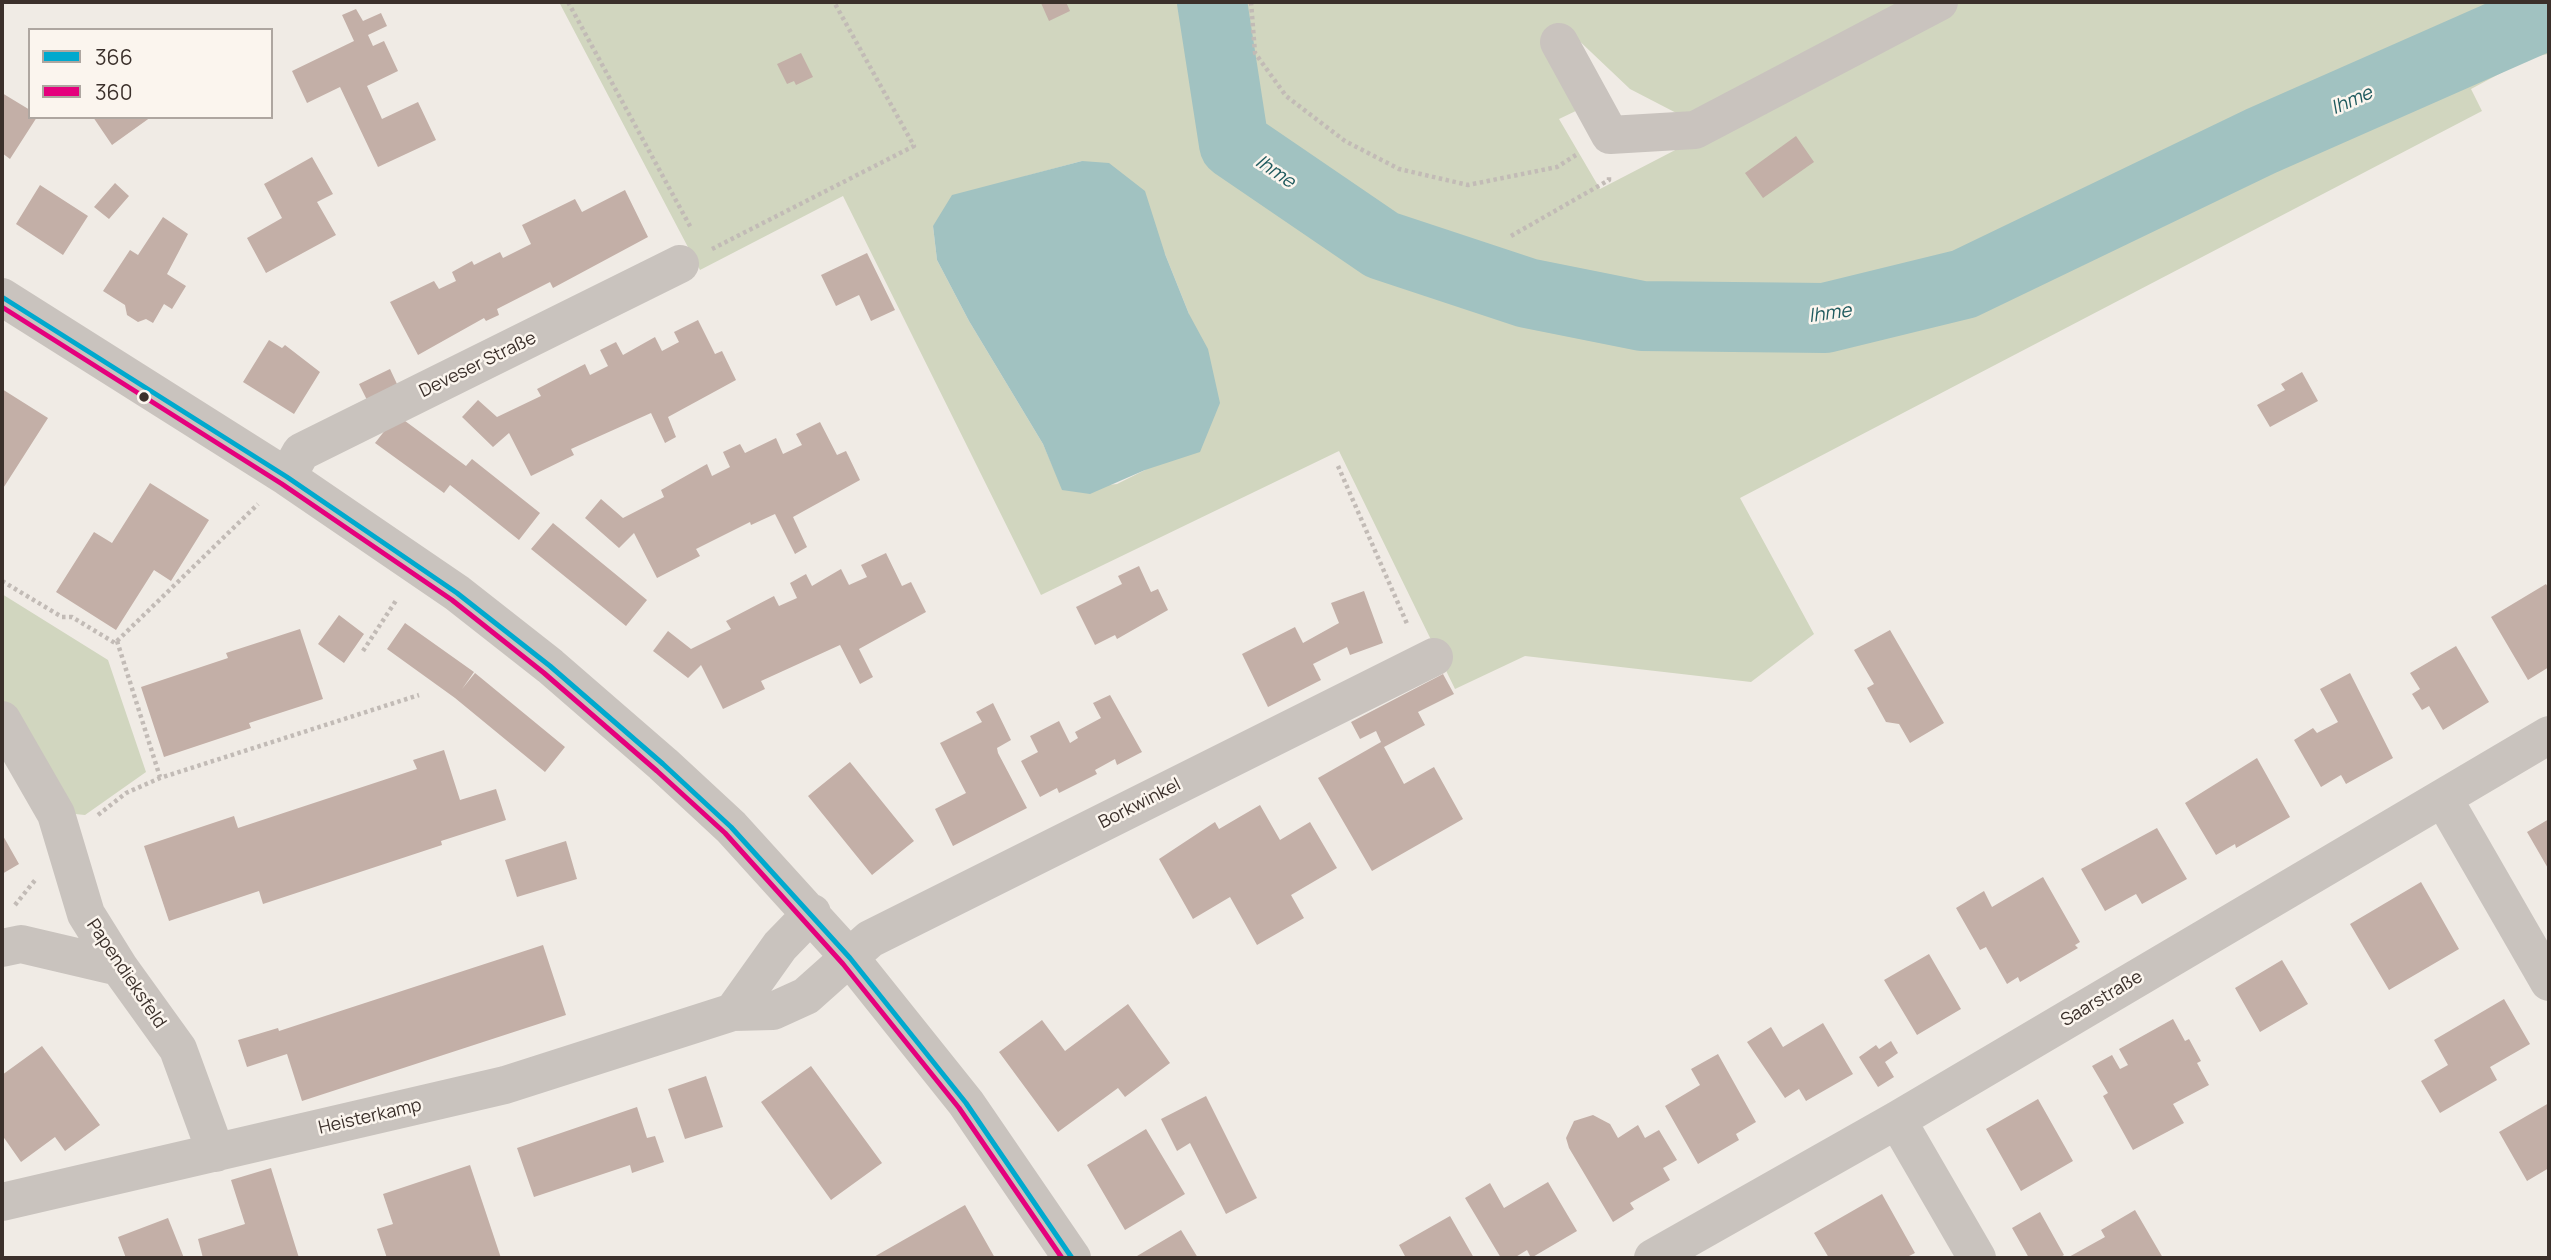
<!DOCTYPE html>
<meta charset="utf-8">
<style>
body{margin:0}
#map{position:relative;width:2551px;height:1260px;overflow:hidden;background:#f0ebe5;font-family:Manrope,sans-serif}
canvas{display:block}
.frame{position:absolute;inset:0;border:4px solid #3b302b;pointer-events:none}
.legend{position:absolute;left:28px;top:28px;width:245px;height:91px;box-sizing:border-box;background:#fbf5ee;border:2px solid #aea6a0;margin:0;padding:9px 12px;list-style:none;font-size:21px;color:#3b302b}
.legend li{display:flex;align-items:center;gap:14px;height:35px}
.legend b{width:35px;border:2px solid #aea6a0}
</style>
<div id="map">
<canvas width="2551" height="1260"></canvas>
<div class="frame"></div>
<ul class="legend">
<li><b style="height:9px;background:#00a9ce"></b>366</li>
<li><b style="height:9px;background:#e5007d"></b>360</li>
</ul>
</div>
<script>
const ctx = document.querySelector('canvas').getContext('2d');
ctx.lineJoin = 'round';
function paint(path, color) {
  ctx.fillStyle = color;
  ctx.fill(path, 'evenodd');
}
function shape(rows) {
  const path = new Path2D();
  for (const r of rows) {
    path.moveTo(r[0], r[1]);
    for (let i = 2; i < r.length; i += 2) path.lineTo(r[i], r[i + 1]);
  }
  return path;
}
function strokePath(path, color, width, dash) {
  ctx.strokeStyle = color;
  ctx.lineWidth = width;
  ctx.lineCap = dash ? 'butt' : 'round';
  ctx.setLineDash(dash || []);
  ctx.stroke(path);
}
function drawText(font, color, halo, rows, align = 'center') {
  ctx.font = font + ' Manrope,sans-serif';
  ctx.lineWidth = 5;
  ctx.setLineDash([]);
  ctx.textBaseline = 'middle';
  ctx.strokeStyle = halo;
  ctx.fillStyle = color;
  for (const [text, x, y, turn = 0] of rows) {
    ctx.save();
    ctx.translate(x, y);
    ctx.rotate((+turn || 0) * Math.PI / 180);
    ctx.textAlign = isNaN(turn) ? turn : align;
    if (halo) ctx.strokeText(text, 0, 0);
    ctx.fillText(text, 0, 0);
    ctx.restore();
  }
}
paint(shape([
 [559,2,1901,2,1686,118,1630,89,1572,34,1582,108,1559,119,1600,189,1961,2,2534,2,2535,9,2404,63,1963,276,1825,307,1645,306,1532,284,1542,307,1643,327,1827,330,1974,293,2278,144,2540,26,2548,54,2529,58,2471,89,2482,111,1740,498,1814,634,1751,682,1525,656,1455,689,1339,451,1041,595,843,196,700,270],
 [1082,161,1165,254,1189,314,1145,470,1117,484,1063,490,1043,444,969,321,937,260,933,226,1026,176],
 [2,594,108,660,146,772,85,815,65,813,2,700]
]), '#d1d6bf');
paint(shape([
 [1082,161,1109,163,1145,191,1165,254,1189,314,1208,349,1220,403,1200,452,1145,470,1090,494,1062,490,1043,444,969,321,937,260,933,226,952,195]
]), '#a1c2c1');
strokePath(shape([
 [1212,2,1234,144,1382,245,1527,293,1642,316,1825,318,1964,284,2261,141,2549,14]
]), '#a1c2c1', 70);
paint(shape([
 [1044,2,1066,2,1070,11,1049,21,1041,3],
 [356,9,363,21,381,13,387,26,368,35,373,46,384,41,398,71,367,86,382,119,418,102,436,140,378,167,340,87,307,103,292,71,354,41,342,15],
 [801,53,813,77,796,85,794,81,787,84,777,64],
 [2,93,30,110,30,117,37,117,10,159,2,153],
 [93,117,151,117,112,145],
 [1796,136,1814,162,1763,198,1745,173],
 [312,157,333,194,317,202,336,235,266,273,247,238,282,218,264,184],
 [115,183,129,196,109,219,94,207],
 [40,185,88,216,63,255,16,224],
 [625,190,648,237,553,288,550,282,497,309,499,315,486,321,484,318,418,355,390,302,434,281,439,289,456,281,452,272,472,261,474,265,500,252,503,258,531,244,522,225,575,199,582,212],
 [163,217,188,234,167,274,186,286,172,309,164,304,153,323,146,319,138,322,127,315,125,305,103,291,130,250,138,255],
 [867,253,895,310,871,321,859,295,836,306,821,275],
 [698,320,715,354,722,351,736,380,668,417,676,437,665,443,651,413,571,449,574,455,531,476,509,433,493,447,462,417,478,400,497,417,541,396,537,389,585,364,590,375,608,366,600,350,616,342,623,355,655,337,662,351,679,342,674,332],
 [269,340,282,348,285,345,320,372,294,414,243,382],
 [390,369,397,384,367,400,359,384],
 [2302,372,2318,401,2270,427,2257,405,2285,390,2281,384],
 [2,389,48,418,2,490],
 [397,415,466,466,472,459,540,513,519,540,450,485,444,493,375,443],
 [820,422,837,455,846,451,860,480,793,517,807,547,795,554,775,514,751,525,750,522,696,549,700,556,657,578,634,533,619,548,585,518,601,499,623,518,664,497,661,490,707,464,712,476,730,467,723,452,740,444,745,453,776,438,783,454,802,445,796,434],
 [150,483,209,520,171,581,154,570,116,630,56,592,94,532,112,543],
 [553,523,647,600,626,626,531,549],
 [886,553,902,586,911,582,926,612,859,649,873,677,860,684,840,645,761,681,765,689,723,709,701,665,688,678,653,651,668,631,691,649,731,629,726,621,774,596,779,606,797,598,790,583,806,574,812,586,841,569,849,585,867,577,861,565],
 [1139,566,1151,592,1158,589,1168,610,1117,639,1115,635,1095,645,1076,607,1122,584,1118,576],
 [2546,584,2549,589,2549,667,2528,680,2491,617],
 [1364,591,1383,643,1350,655,1347,647,1313,664,1321,680,1268,707,1242,654,1295,627,1303,643,1339,623,1331,603],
 [339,615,364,634,344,663,318,644],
 [405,623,474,672,462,689,475,673,565,747,545,772,455,698,387,649],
 [300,629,323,699,249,723,251,728,164,757,141,687,228,658,226,653],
 [1890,630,1944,723,1910,743,1899,724,1886,722,1867,688,1874,684,1854,650],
 [2456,646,2489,702,2443,730,2429,706,2422,710,2412,694,2420,689,2410,673],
 [2350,673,2393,758,2346,784,2341,775,2321,787,2294,740,2313,728,2317,733,2338,722,2320,689],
 [1443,674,1454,694,1418,712,1425,725,1384,747,1404,784,1434,767,1463,819,1372,871,1318,778,1381,742,1376,731,1360,739,1351,722],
 [1110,695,1142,752,1117,765,1115,759,1095,770,1097,774,1059,793,1057,788,1040,797,1021,761,1038,752,1030,736,1059,721,1070,743,1078,738,1075,732,1101,718,1093,703],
 [993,703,1011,740,997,748,998,753,1027,808,953,846,935,809,966,793,940,743,982,722,976,712],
 [444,750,460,800,496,789,506,820,441,841,442,845,263,904,259,891,169,921,144,846,234,816,238,828,417,769,413,760],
 [2257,758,2290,817,2236,848,2235,844,2216,855,2185,803],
 [850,762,914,841,872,875,808,796],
 [1260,805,1280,840,1310,822,1337,868,1291,895,1304,918,1257,945,1230,897,1193,919,1159,859,1215,822,1219,829],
 [2549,819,2549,870,2527,832],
 [2157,828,2187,879,2142,904,2136,894,2105,911,2081,869],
 [2,834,19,864,2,874],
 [566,841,577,879,517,897,505,860],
 [2043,877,2080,942,2075,945,2078,948,2020,982,2018,977,2007,984,1986,947,1980,950,1956,908,1984,891,1992,907],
 [2421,882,2459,949,2389,990,2350,924],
 [543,945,566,1015,302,1101,287,1054,247,1067,238,1040,278,1028,279,1031],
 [1929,954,1961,1009,1917,1035,1884,980],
 [2282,960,2308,1004,2260,1032,2235,988],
 [2504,999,2530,1044,2490,1067,2497,1080,2440,1113,2421,1081,2448,1065,2434,1040],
 [1128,1004,1170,1063,1125,1097,1118,1088,1058,1132,999,1052,1042,1020,1065,1051],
 [2173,1019,2185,1041,2189,1039,2201,1061,2197,1063,2209,1085,2173,1104,2184,1123,2133,1150,2103,1096,2108,1093,2092,1066,2112,1055,2120,1069,2128,1065,2119,1049],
 [1823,1023,1853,1074,1806,1101,1799,1089,1785,1098,1747,1042,1771,1027,1783,1047],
 [1891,1041,1898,1053,1885,1062,1894,1077,1878,1087,1859,1057,1876,1045,1879,1049],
 [42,1046,100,1125,65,1151,55,1137,21,1162,2,1135,2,1075],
 [1718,1054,1756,1122,1736,1134,1739,1140,1698,1164,1665,1106,1700,1085,1691,1069],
 [811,1066,882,1163,831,1200,761,1102],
 [706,1076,723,1127,685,1139,668,1089],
 [1206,1096,1257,1198,1226,1214,1190,1143,1177,1151,1161,1119],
 [2038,1099,2073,1161,2021,1191,1986,1129],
 [2549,1103,2549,1168,2527,1181,2499,1132],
 [637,1107,647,1138,655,1136,664,1162,632,1173,630,1165,534,1197,517,1148],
 [1593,1115,1610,1124,1618,1138,1638,1125,1645,1138,1659,1130,1677,1160,1663,1168,1670,1180,1630,1203,1634,1209,1613,1222,1569,1148,1566,1138,1574,1121],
 [1146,1129,1185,1194,1125,1230,1087,1165],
 [470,1165,501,1258,387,1258,377,1229,393,1224,383,1194],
 [271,1168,299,1258,203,1258,198,1239,245,1224,231,1180],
 [1548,1182,1577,1231,1531,1258,1527,1250,1514,1258,1501,1258,1465,1198,1490,1183,1504,1208],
 [1882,1194,1915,1253,1905,1258,1829,1258,1814,1233],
 [965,1205,995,1258,872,1258],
 [2135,1210,2163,1258,2067,1258,2105,1237,2101,1230],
 [2040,1212,2064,1255,2059,1258,2029,1258,2012,1228],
 [1450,1216,1474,1258,1406,1258,1399,1245],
 [168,1218,184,1258,126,1258,118,1237],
 [1181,1230,1198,1258,1139,1258,1137,1256]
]), '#c3afa7');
strokePath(shape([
 [568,2,691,228],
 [1251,2,1255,53,1286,96,1345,141,1399,169,1468,185,1557,167,1576,155],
 [1511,236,1609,180,1609,174],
 [712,249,914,146,834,2],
 [1338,466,1408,626],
 [2,581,62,617,72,617,115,643,258,504],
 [117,641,160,777],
 [363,651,397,599],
 [98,815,126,793,160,778,419,695],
 [15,905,36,879]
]), '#c2bbb6', 4.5, [3.5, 3.5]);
strokePath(shape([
 [1559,42,1610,135,1695,130,1939,2],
 [2,297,287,477,457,593,550,666,663,764,731,827,850,958,966,1103,1072,1258],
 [287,477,301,452,680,264],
 [2,720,56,814,86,914,119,967,178,1049,216,1153],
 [2443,798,2549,982],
 [812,913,780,946,733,1012,773,1011,806,996,870,939,1434,657],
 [2,948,21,944,119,967],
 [1897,1120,1977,1258],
 [2,1202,505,1085,733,1012],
 [1653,1258,1897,1120,2549,735]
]), '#c9c3be', 38);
strokePath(shape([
 [2,297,287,477,457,593,550,666,663,764,731,827,850,958,966,1103,1072,1258]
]), '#00a9ce', 5);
strokePath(shape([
 [2,307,282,484,452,600,544,673,657,771,725,833,843,964,959,1108,1062,1258]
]), '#e5007d', 5);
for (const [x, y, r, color] of [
 [144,397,6,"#3b302b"]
]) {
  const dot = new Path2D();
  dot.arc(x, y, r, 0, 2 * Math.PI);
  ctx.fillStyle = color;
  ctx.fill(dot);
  strokePath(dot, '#fbf5ee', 2.5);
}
drawText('18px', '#3b302b', '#fbf5ee', [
 ["Deveser Straße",478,365,-26],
 ["Borkwinkel",1140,804,-27],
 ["Papendieksfeld",126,974,56],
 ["Saarstraße",2102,999,-31],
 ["Heisterkamp",370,1117,-13]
]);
drawText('italic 19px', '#1f5a5e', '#fbf5ee', [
 ["Ihme",2352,101,-24],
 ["Ihme",1275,172,34],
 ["Ihme",1830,314,-8]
]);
</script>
